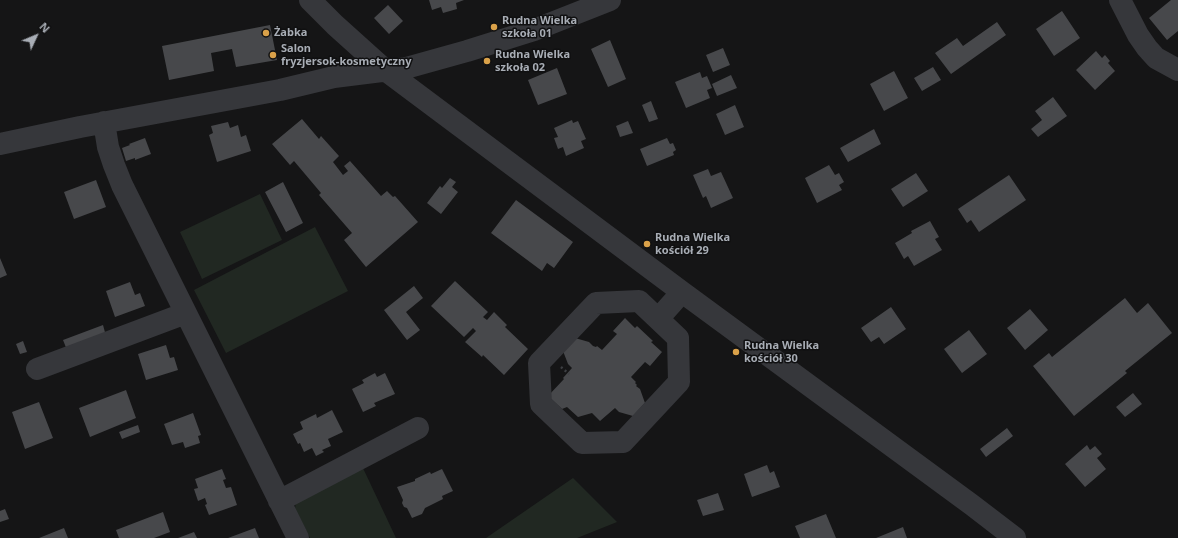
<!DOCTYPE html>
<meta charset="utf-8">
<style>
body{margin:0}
#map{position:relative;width:1178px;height:538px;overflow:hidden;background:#151516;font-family:"Noto Sans",sans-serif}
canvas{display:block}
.north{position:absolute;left:16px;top:16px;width:40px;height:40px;-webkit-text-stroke:3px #101011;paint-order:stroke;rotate:46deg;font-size:11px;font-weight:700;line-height:16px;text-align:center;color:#a8adb5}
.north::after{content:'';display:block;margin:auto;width:14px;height:18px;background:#a8adb5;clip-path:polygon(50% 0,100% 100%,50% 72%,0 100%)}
</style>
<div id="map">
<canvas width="1178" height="538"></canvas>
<div class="north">N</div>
</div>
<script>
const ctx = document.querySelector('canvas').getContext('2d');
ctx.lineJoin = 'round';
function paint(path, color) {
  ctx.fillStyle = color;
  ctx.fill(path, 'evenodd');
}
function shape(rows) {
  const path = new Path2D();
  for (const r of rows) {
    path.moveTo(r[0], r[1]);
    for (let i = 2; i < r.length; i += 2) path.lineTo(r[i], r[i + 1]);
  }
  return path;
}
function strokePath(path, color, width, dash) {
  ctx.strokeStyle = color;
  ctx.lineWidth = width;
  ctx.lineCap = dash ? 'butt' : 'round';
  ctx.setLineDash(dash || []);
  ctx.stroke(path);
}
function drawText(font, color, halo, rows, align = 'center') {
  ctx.font = font + ' "Noto Sans",sans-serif';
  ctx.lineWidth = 3;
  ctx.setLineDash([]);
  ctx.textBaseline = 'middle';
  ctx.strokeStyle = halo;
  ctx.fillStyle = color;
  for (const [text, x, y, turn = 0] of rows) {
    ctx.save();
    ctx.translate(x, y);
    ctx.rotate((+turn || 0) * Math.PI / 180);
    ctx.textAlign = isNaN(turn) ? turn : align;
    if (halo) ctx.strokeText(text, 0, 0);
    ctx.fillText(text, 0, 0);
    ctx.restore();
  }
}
paint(shape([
 [260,194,282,240,202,279,180,232],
 [315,227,348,291,226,353,194,290],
 [362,466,396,538,310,538,295,509,296,500],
 [573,478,617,522,577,538,486,538]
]), '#212822');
paint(shape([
 [429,0,464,0,456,3,457,9,443,13,441,7,432,10],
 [1171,0,1178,0,1178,31,1167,40,1149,18],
 [388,5,403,21,389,34,374,18],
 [1062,11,1080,38,1054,56,1036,29],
 [997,22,1006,35,951,74,935,53,957,38,963,46],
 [270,25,277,60,236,67,232,49,211,53,214,71,169,80,162,46],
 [610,40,626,79,608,87,591,49],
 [723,48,730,65,713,72,706,55],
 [1096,51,1102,58,1105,55,1110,61,1108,63,1115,71,1095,90,1076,70],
 [933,67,941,80,922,91,914,78],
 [557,68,567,94,538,105,528,80],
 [894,71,908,98,884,111,870,84],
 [700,72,702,78,707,76,712,88,707,90,710,98,686,108,675,82],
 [731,75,737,88,717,96,712,84],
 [1053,97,1067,116,1038,137,1031,129,1042,120,1035,111],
 [651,101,658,119,649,122,642,105],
 [735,105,744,127,725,135,716,114],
 [302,119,319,139,321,136,339,156,333,162,343,175,348,171,344,166,350,161,381,196,387,191,393,197,395,196,418,222,366,267,344,240,352,233,319,195,321,193,294,161,290,165,272,144],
 [572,120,573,123,578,121,586,139,581,141,584,148,566,156,563,147,558,149,554,138,558,137,554,128],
 [628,121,633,133,620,137,616,126],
 [228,122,230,128,238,125,241,137,246,135,251,151,217,162,209,135,213,133,211,126],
 [874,129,881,144,848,162,840,148],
 [145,138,151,154,135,160,135,158,126,161,122,148,130,145,129,144],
 [667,138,670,144,673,143,676,150,673,152,674,155,647,166,640,149],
 [829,165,835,175,839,173,844,182,839,185,842,190,817,203,805,178],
 [708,169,711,176,721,172,733,198,711,208,706,196,703,198,693,175],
 [916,173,928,191,903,207,891,189],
 [1009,175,1026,200,979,232,971,220,967,223,958,209],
 [450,178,456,182,452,187,458,192,441,214,427,203,440,186,442,188],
 [96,180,106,207,74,219,64,192],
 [283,182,303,223,286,232,265,192],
 [516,200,573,242,554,268,547,263,542,271,491,233],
 [930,221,939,237,935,239,942,250,914,266,908,256,904,259,895,243,912,233,911,231],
 [0,258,7,275,0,278],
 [455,281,488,312,483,317,487,320,494,312,507,325,505,327,528,349,504,375,483,355,482,357,465,342,476,331,473,328,464,337,431,306],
 [130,282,135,295,140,293,145,306,115,317,106,291],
 [414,286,423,298,406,312,420,330,407,340,384,310],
 [1125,298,1137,313,1148,303,1172,333,1125,371,1127,373,1074,416,1033,366,1049,353,1052,357],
 [891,307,906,329,884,344,879,337,871,342,861,328],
 [1030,309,1048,330,1025,350,1007,328],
 [625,318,635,328,637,326,653,341,651,342,662,352,650,366,645,362,631,377,636,382,635,383,637,385,636,386,640,389,645,403,633,416,619,412,615,408,600,421,592,413,578,417,567,407,562,409,548,396,564,379,563,378,572,368,568,364,563,351,575,338,589,342,593,346,596,347,597,346,602,350,617,334,613,331],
 [103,325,106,336,67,350,63,340],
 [969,330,987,354,962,373,944,349],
 [23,341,27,352,20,354,16,344],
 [166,345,170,358,174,357,178,370,146,380,138,354],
 [375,373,377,377,385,373,395,394,374,403,376,406,363,412,352,389,364,383,362,380],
 [126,390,136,418,90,437,79,408],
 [1133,393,1142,404,1125,417,1116,407],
 [39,402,53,438,25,449,12,412],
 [332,410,343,432,328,439,331,446,322,450,324,452,316,456,312,448,304,452,300,443,298,444,293,434,303,429,300,422,316,414,317,418],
 [193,413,201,435,198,436,200,443,185,448,183,442,172,445,164,424],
 [138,425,140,432,122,439,119,432],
 [1007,428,1013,436,986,457,980,449],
 [1087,445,1090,450,1095,446,1102,454,1097,458,1106,469,1085,487,1065,464],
 [767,465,770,473,774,471,780,487,752,497,744,474],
 [222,469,226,479,223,480,226,488,231,487,237,505,209,515,205,505,207,504,205,498,198,501,194,489,198,488,195,479],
 [442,469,453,491,442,496,443,499,425,508,422,514,412,518,407,508,404,507,402,503,403,500,397,487,415,481,415,479,430,472,431,474],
 [718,493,724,510,703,516,697,500],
 [5,509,9,519,0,522,0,511],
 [163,512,170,532,154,538,119,538,116,530],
 [826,514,836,538,800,538,795,526],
 [903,527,907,538,876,538],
 [64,528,68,538,39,538],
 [255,528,259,538,228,538],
 [194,532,197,538,178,538]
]), '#47484b');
strokePath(shape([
 [561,367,569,374]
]), '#3c3e42', 2.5, [2, 3]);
strokePath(shape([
 [310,0,335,25,385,70,682,292,972,505,1015,538],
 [1120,0,1138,35,1147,48,1156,58,1178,70],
 [104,122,108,147,114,165,122,185,298,538],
 [0,144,80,127,280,90,334,77,406,68,467,51,534,30,610,0],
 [639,301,678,338,679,382,623,442,582,443,541,404,539,363,596,303,639,301],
 [658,319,682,292],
 [37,369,186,313],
 [279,501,418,428]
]), '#36373b', 22);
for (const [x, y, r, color] of [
 [494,27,4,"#daa149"],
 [266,33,4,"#daa149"],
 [273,55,4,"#daa149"],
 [487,61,4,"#daa149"],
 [647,244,4,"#daa149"],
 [736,352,4,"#daa149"]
]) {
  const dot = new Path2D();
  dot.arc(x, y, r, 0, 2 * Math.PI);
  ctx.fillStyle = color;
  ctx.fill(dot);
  strokePath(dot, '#101011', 1.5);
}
drawText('bold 11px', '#a8adb5', '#101011', [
 ["Rudna Wielka",502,21],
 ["szkoła 01",502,34],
 ["Żabka",274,33],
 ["Salon",281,49],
 ["fryzjersok-kosmetyczny",281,62],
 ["Rudna Wielka",495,55],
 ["szkoła 02",495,68],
 ["Rudna Wielka",655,238],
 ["kościół 29",655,251],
 ["Rudna Wielka",744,346],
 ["kościół 30",744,359]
], 'left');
</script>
